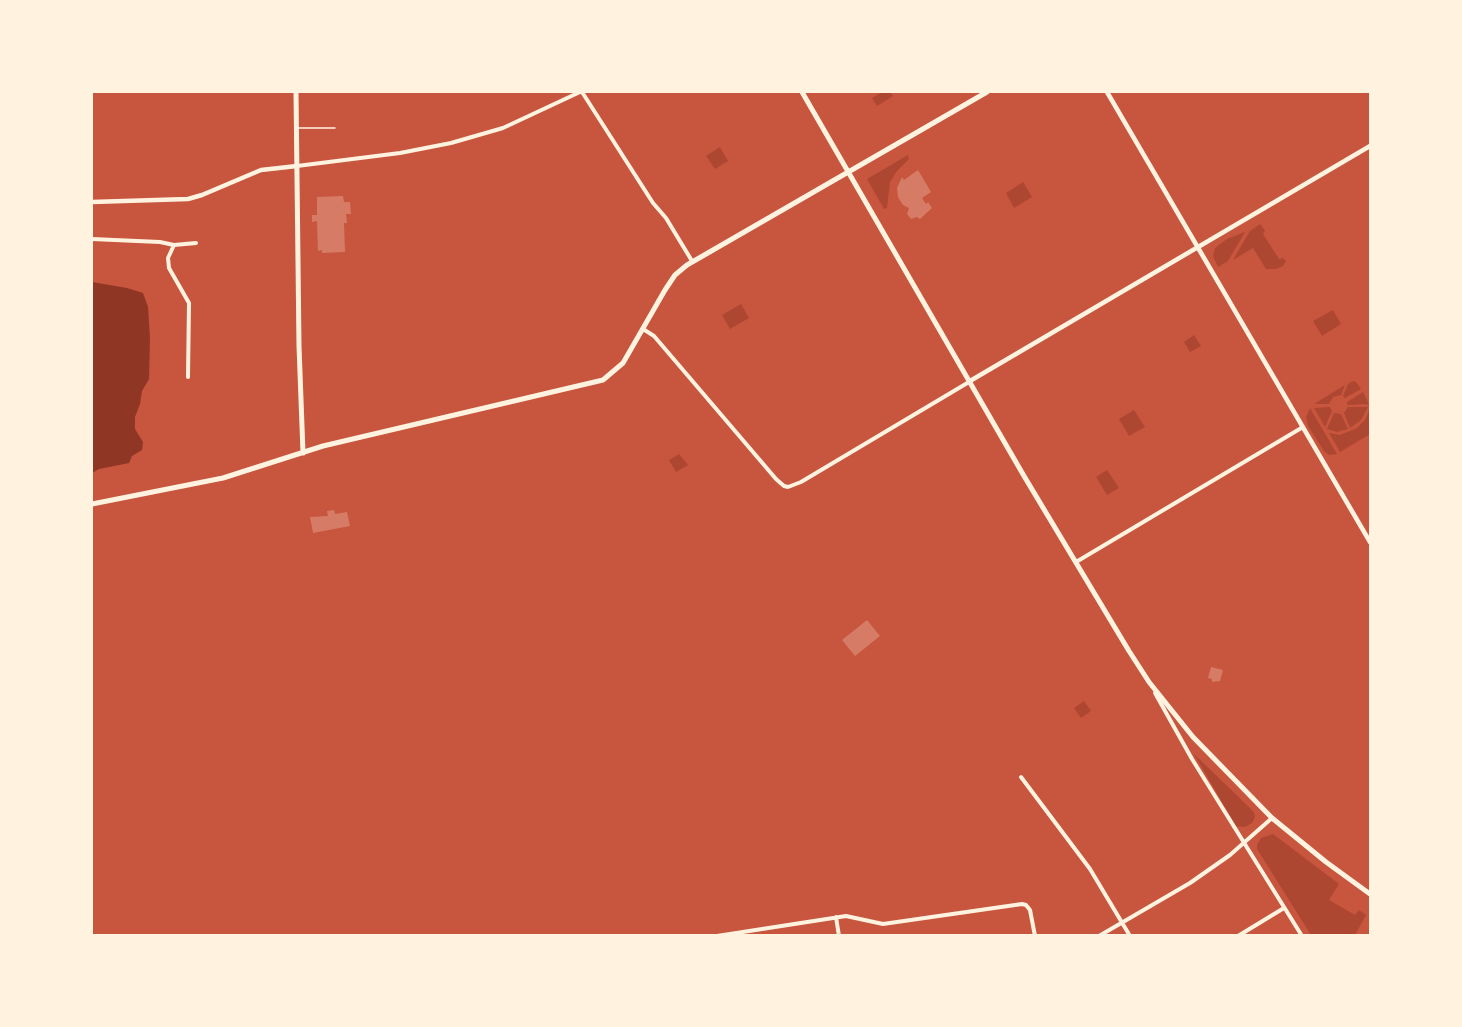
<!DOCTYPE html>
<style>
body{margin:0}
#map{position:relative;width:1462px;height:1027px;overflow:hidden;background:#c8553d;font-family:Montserrat,sans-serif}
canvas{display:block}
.frame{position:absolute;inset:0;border:93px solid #fff3e0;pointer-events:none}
</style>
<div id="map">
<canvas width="1462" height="1027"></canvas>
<div class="frame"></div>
</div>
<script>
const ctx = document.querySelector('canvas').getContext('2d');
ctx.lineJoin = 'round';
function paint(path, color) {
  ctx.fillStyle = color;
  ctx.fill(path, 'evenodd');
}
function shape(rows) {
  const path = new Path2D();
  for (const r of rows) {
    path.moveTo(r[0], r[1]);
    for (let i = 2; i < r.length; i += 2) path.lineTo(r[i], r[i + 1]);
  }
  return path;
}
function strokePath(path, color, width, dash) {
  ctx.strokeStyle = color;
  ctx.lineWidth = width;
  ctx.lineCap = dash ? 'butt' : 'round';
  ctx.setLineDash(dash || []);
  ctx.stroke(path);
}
paint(shape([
 [882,92,890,92,893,96,877,106,872,98],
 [720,147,728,161,715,169,706,156],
 [908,155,909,159,897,171,890,182,887,208,884,209,867,179],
 [1023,182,1032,197,1014,208,1006,193],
 [1260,224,1265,231,1263,234,1279,259,1283,258,1286,261,1283,266,1276,269,1266,269,1253,248,1233,260,1250,231],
 [1245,232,1228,261,1218,267,1213,256,1215,248,1227,239],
 [741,304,749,318,730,329,722,315],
 [1333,310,1341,324,1322,336,1313,321],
 [1194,335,1201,346,1190,352,1184,342],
 [1353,381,1356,382,1361,389,1345,398,1343,396,1348,384],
 [1345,385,1341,395,1333,397,1329,404,1314,404],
 [1363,392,1369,404,1347,405,1347,402],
 [1330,407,1332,411,1325,427,1314,408],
 [1348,407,1368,407,1361,420,1350,428,1344,413],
 [1310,408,1337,454,1329,455,1324,451,1308,426,1306,417],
 [1370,409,1370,434,1340,452,1329,433,1340,435,1357,428,1365,420],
 [1134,410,1145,427,1129,436,1119,419],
 [1334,413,1341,414,1348,429,1337,432,1327,429],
 [679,454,688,465,676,472,669,460],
 [1107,470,1119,488,1107,495,1096,477],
 [1084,701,1091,711,1081,718,1074,708],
 [1194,754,1254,812,1255,817,1252,823,1245,827,1236,826],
 [1273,834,1339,884,1329,900,1355,915,1359,910,1366,915,1355,935,1311,935,1257,849,1257,845,1261,838]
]), '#ae4732');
paint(shape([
 [92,282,127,288,143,293,148,307,150,338,149,379,142,391,140,404,135,417,135,429,143,442,142,450,132,456,129,463,99,469,92,473]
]), '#8f3625');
paint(shape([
 [918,170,931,192,922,198,926,204,928,202,932,208,920,219,917,217,911,219,907,214,909,208,903,205,898,197,897,188,902,177,904,180],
 [343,196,344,202,350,202,351,214,346,214,347,223,344,223,345,252,322,253,322,250,318,251,317,221,312,222,312,215,317,215,317,197],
 [334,510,335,514,347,512,350,526,313,533,310,517,328,516,327,511],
 [867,620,880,636,855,656,842,640],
 [1211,667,1223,670,1220,681,1212,682,1212,679,1208,678]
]), '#d67c66');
strokePath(shape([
 [297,128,335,128]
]), '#fff3e0', 1.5);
strokePath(shape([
 [582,92,653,203,666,218,692,261],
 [297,166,400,153,451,143,503,128,580,92],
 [92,239,160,242,174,245,196,243],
 [174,245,168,258,169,268,189,303,188,377],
 [643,329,654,336,776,479,784,486,788,487,801,482,969,382],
 [1076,562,1303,427],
 [1155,693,1192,759,1302,936],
 [1021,777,1090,869,1130,936],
 [836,917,839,936],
 [717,936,846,916,883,924,1022,904,1026,905,1030,910,1035,936],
 [1099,936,1190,883,1230,855,1272,818],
 [1238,936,1284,908]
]), '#fff3e0', 4);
strokePath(shape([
 [1107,92,1370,542],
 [92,202,188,199,202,195,261,170,297,166],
 [970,381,1370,146]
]), '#fff3e0', 4.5);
strokePath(shape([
 [296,92,299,346,303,453],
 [802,92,1024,476,1129,651,1149,682,1193,737,1272,818,1326,862,1370,894],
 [92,504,223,478,323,446,603,380,623,363,665,290,675,275,687,265,987,92]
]), '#fff3e0', 5);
</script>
